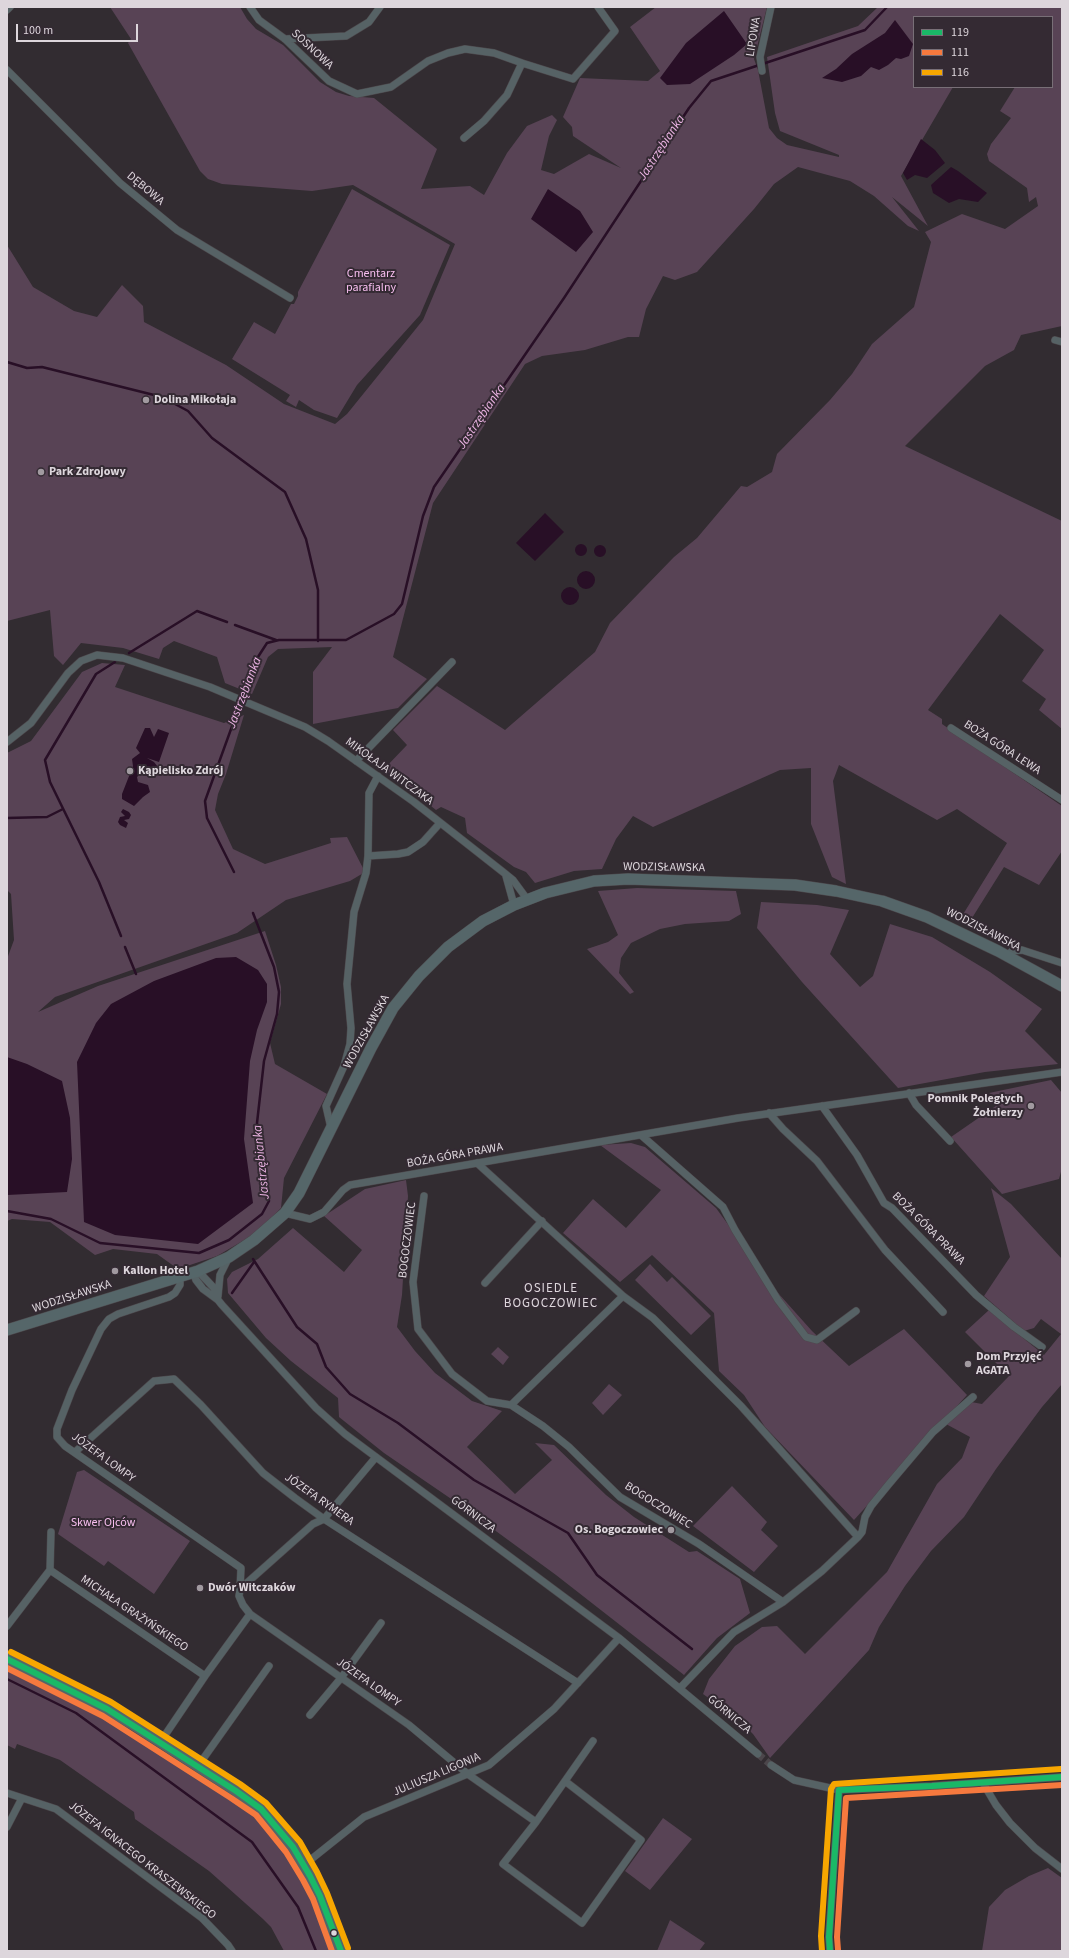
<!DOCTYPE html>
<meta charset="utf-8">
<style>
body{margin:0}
#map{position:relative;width:1069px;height:1958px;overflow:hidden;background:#322c31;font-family:"Source Sans 3",sans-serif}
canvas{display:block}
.frame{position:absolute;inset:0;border:8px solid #ddd6dc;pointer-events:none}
.legend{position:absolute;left:913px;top:16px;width:140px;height:72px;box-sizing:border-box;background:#342a33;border:1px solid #786f77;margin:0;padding:5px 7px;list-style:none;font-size:12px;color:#ddd6dc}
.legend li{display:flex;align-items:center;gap:8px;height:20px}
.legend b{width:20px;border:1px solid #786f77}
.scale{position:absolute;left:16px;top:24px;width:122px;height:18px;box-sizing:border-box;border:2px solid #ddd6dc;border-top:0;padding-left:5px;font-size:12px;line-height:14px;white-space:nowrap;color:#ddd6dc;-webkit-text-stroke:3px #342a33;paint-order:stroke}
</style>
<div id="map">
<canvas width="1069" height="1958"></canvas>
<div class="frame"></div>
<ul class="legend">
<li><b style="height:5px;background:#1ab867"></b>119</li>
<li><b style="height:5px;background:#f6793e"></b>111</li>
<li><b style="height:5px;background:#f7a600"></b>116</li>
</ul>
<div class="scale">100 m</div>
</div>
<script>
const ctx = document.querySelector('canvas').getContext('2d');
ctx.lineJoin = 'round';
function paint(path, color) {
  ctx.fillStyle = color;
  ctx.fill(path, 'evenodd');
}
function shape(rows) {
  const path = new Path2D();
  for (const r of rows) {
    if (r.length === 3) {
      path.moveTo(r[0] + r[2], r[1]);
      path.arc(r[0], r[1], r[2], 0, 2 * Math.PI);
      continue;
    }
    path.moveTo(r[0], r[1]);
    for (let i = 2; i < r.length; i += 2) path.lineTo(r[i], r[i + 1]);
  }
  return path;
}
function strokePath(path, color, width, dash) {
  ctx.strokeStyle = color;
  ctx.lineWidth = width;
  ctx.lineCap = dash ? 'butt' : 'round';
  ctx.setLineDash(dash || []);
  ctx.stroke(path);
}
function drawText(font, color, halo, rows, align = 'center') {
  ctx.font = font + ' "Source Sans 3",sans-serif';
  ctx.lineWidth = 4;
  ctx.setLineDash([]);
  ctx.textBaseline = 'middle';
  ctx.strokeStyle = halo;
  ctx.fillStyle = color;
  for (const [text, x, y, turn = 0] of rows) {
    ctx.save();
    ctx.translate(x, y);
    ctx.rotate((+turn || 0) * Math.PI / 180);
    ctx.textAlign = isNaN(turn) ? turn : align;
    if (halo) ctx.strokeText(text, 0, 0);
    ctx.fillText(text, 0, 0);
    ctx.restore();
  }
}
paint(shape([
 [110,7,240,7,247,19,256,29,283,45,320,82,336,92,349,96,374,98,437,149,421,189,470,186,484,195,507,153,527,126,552,115,557,120,549,136,541,170,554,174,589,154,621,168,573,136,572,127,563,117,580,78,648,81,660,71,630,27,656,7,767,7,754,59,758,70,769,128,777,138,787,145,839,157,839,155,780,131,775,113,767,57,858,26,878,7,1062,7,1062,326,1021,335,1014,350,985,366,905,446,1062,521,1062,729,1039,710,1046,699,1022,681,1044,650,1000,614,928,710,942,719,942,724,1062,806,1062,851,1039,885,1004,867,972,918,962,916,1007,843,957,809,937,820,839,765,833,781,846,884,832,877,811,824,811,768,780,770,653,827,633,816,616,839,602,869,574,871,535,883,526,872,514,867,467,833,465,818,441,807,436,810,384,769,407,745,393,730,437,686,505,730,595,652,610,623,674,557,697,538,741,486,747,487,772,472,777,454,830,400,852,374,872,344,914,307,931,242,925,232,962,214,1005,229,1038,206,1036,197,1029,202,1027,188,989,161,987,154,991,144,1011,118,1000,111,1015,87,1052,87,1052,17,914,17,914,87,953,87,901,176,928,226,892,197,919,231,908,226,874,196,850,181,798,167,774,184,754,209,697,272,675,280,663,276,646,309,639,337,628,337,585,350,542,356,525,364,433,503,393,657,427,679,398,708,313,724,313,672,332,647,278,649,268,657,252,694,225,683,217,657,174,641,163,648,159,659,123,648,81,643,63,665,54,656,50,610,7,621,7,245,33,287,74,311,97,317,122,285,143,306,144,322,226,365,284,404,335,424,347,414,423,320,455,244,353,185,312,191,222,184,208,179,200,171,128,43,131,39],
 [352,189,450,245,420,315,357,385,337,418,314,410,299,400,296,407,286,401,290,395,232,359,254,322,275,334,291,304,294,304,298,296,298,292],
 [102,663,125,665,115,687,224,723,244,715,226,774,218,794,215,810,233,849,265,864,331,843,330,838,347,837,365,872,350,881,286,900,237,933,55,997,38,1012,98,986,265,931,276,965,281,987,281,1004,270,1043,275,1064,327,1094,284,1178,281,1208,258,1232,217,1256,178,1269,157,1254,113,1249,95,1255,50,1222,12,1219,7,1221,7,959,14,940,11,894,7,890,7,753,31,741,82,672],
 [637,888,736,891,741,914,729,921,685,924,660,929,631,943,621,958,619,973,634,992,630,994,587,949,608,942,618,935,598,891],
 [761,902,817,905,849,910,830,954,860,987,873,976,890,924,932,937,990,972,1042,1009,1025,1031,1058,1064,985,1072,898,1088,802,982,757,928],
 [1051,1080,1062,1093,1062,1168,1059,1179,1002,1194,951,1137,1003,1101,989,1093],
 [631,1143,645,1147,716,1208,778,1293,812,1331,849,1366,904,1329,967,1395,854,1520,765,1427,744,1395,719,1371,714,1313,652,1255,620,1282,563,1233,593,1199,626,1228,661,1190,600,1145],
 [406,1180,408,1196,402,1295,397,1327,415,1351,435,1373,472,1401,502,1411,467,1447,515,1494,552,1460,535,1443,554,1445,606,1495,634,1517,689,1552,697,1551,740,1579,750,1613,717,1638,684,1675,556,1575,463,1507,384,1453,339,1417,338,1398,291,1361,266,1338,228,1293,227,1279,232,1272,258,1259,293,1228,344,1272,362,1250,324,1216,365,1189],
 [991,1188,1011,1204,1062,1259,1062,1384,1042,1407,996,1469,964,1517,931,1551,905,1586,879,1627,869,1650,770,1758,753,1734,738,1719,703,1694,709,1679,735,1646,762,1627,777,1626,805,1654,887,1572,937,1484,962,1458,970,1437,946,1424,971,1402,982,1404,1009,1376,965,1332,989,1310,1044,1355,1061,1334,1041,1319,1034,1328,1024,1331,984,1296,1010,1257],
 [650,1264,667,1282,672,1277,711,1316,691,1335,635,1280],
 [498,1347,509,1357,503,1365,491,1354],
 [609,1384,622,1395,603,1415,592,1403],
 [84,1470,190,1541,154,1594,108,1561,104,1566,58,1534,77,1472],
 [732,1486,767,1522,761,1530,778,1546,754,1572,693,1526],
 [7,1668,86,1704,132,1729,249,1809,283,1843,297,1866,333,1951,284,1951,271,1927,263,1919,209,1871,135,1819,134,1812,60,1760,17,1744,15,1749,7,1745],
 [663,1818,692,1839,650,1890,625,1871],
 [1048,1868,1062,1878,1062,1951,982,1951,989,1907,1005,1890,1029,1876],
 [670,1920,705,1943,699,1951,657,1951]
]), '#584355');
paint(shape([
 [724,11,747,44,734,55,690,84,667,85,660,78,686,43],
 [895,20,913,44,909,56,901,59,896,58,888,65,879,70,871,67,861,76,842,82,822,78,836,69,852,54,885,33],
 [921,139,935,150,945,163,927,178,915,175,907,180,903,173],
 [951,167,958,171,987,193,978,202,959,199,949,203,933,193,931,185],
 [548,189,580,211,593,232,576,252,531,219],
 [545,513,564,532,535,561,516,543],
 [581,550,6],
 [600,551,6],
 [586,580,9],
 [570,596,9],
 [145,728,150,728,154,737,158,729,169,733,159,762,147,758,154,762,158,767,154,778,140,774,137,777,138,782,148,785,150,792,143,797,134,806,122,799,122,794,133,766,132,759,140,753,136,748],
 [123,809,129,812,131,815,129,819,124,820,128,823,126,828,120,825,118,822,120,817,125,816,121,812],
 [236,957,258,970,267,984,267,1002,257,1030,250,1061,244,1139,253,1203,198,1244,115,1235,84,1222,77,1062,96,1023,111,1004,154,981,216,958],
 [7,1057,27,1064,62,1081,70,1118,72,1159,67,1192,7,1195]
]), '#280f26');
strokePath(shape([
 [7,362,27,368,42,367,162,397,188,411,212,438,285,492,306,539,318,590,318,641],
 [235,625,276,640],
 [129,653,197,611,227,622],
 [115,662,96,674,45,760,50,782,99,882,121,936],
 [7,818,47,817,63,809],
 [234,872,207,818,205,801,256,660,267,643,279,640,346,640,394,614,402,604,423,516,434,487,564,298,689,108,711,81,865,30,887,7],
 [125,947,136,974],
 [7,1211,51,1219,100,1243,199,1253,229,1240,262,1214,269,1201,257,1123,264,1061,277,1014,279,992,274,967,253,913],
 [253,1259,297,1327,317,1344,326,1367,350,1394,398,1423,474,1480,568,1533,597,1575,692,1649],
 [232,1293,254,1262],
 [7,1679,76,1713,252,1842,298,1907,316,1951]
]), '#280f26', 2.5);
strokePath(shape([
 [758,1754,771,1765]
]), '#4c464b', 7, [7, 3.5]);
const street = shape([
 [250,7,259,20,285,39,329,81,357,94,391,87,428,61,448,53,465,49,494,53,522,63,507,95,484,121,464,138],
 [7,10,10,7],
 [285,39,346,36,369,22,380,7],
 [522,63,573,79,615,31,598,7],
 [7,70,120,183,177,230,290,298],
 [762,71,760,57,771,7],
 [1055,340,1062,342],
 [951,728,1062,800],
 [7,742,31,723,68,673,81,661,97,655,123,658,210,687,305,727,328,741,414,802,503,872,513,880,527,899],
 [356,761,452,662],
 [368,856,398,854,408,852,423,842,440,823],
 [506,876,514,905],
 [1007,956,1012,951,1022,950,1062,963],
 [909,1093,916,1105,950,1141],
 [822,1106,857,1155,884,1203,892,1208,976,1295,1014,1327,1042,1347],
 [769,1113,783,1129,817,1161,885,1250,943,1312],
 [331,1128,326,1106,344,1066,350,1044,351,1028,347,984,354,912,366,873,368,856,369,793,378,776],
 [641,1135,723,1207,735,1230,778,1300,806,1337,817,1340,856,1311],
 [477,1163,623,1296,653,1318,741,1406,858,1537],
 [424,1196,413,1282,418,1329,452,1374,487,1401,511,1405,543,1426,569,1447,620,1497,699,1544,783,1602],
 [285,1213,310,1219,324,1212,343,1190,350,1185,738,1118,1062,1072],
 [198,1271,214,1288,218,1300,222,1305,316,1408,345,1434,619,1638,758,1754],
 [193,1272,196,1280,203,1289,218,1300],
 [180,1276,180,1285,175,1293,169,1297,118,1314,109,1319,101,1329,72,1390,57,1429,57,1437,65,1446,241,1568,240,1589],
 [485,1283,542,1221],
 [218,1296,220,1275,228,1259],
 [511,1405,623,1296],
 [75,1452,154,1381,174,1379,201,1405,263,1473,295,1498,324,1519,578,1683],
 [51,1532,50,1570,205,1676],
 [250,1614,409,1725,469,1775,536,1822],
 [7,1626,50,1570],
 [680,1688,734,1632,783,1602,822,1571,858,1537,862,1532,865,1517,871,1506,889,1484,933,1432,973,1397],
 [310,1715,341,1678,381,1623],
 [161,1741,205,1676,250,1614,243,1605,239,1596,240,1589,313,1524,324,1519,376,1457],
 [771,1765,794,1780,839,1790,932,1786,1062,1777],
 [198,1766,269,1666],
 [565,1781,641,1840,582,1923,503,1864,536,1822,565,1781,593,1741],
 [983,1783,996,1805,1010,1823,1035,1848,1062,1869],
 [7,1793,56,1809,202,1918,228,1945,232,1951],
 [7,1827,22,1798],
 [304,1865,364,1817,489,1765,554,1709,619,1638],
 [830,1951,829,1937,839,1790]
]);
const secondary = shape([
 [7,1330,198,1271,229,1257,254,1240,285,1213,299,1193,371,1048,393,1008,419,976,448,947,483,921,514,905,545,893,594,881,628,879,795,885,836,891,882,901,927,917,998,951,1062,986],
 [7,1659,107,1709,132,1724,236,1791,261,1809,293,1847,310,1876,320,1896,341,1951]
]);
strokePath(street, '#4d484c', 8);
strokePath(secondary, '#4d484c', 12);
strokePath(street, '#566265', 7);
strokePath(secondary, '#556669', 11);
strokePath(shape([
 [7,1659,107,1709,236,1791,261,1809,293,1847,310,1876,320,1896,341,1951],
 [830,1951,829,1937,839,1790,932,1786,1062,1777]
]), '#1ab867', 6);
strokePath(shape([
 [7,1668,103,1716,231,1798,256,1815,286,1852,303,1880,313,1899,332,1951],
 [838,1950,837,1937,846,1798,1062,1785]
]), '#f6793e', 6);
strokePath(shape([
 [11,1652,111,1702,240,1784,266,1803,300,1842,317,1872,327,1893,348,1948],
 [822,1951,821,1936,831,1789,834,1784,1061,1769]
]), '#f7a600', 6);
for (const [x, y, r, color] of [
 [146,400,4,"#a19aa0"],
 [41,472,4,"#a19aa0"],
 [130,771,4,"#a19aa0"],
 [1031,1106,4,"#a19aa0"],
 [115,1271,4,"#a19aa0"],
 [968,1364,4,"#a19aa0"],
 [671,1530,4,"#a19aa0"],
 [200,1588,4,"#a19aa0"],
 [334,1933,3.5,"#ddd6dc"]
]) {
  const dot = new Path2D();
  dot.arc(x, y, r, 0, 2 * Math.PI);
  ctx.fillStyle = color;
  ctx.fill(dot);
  strokePath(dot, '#342a33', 1.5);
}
drawText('12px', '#ddd6dc', '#342a33', [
 ["LIPOWA",754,37,-81],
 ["SOSNOWA",312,50,43],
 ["DĘBOWA",145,189,40],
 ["BOŻA GÓRA LEWA",1002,748,33],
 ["MIKOŁAJA WITCZAKA",389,772,36],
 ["WODZISŁAWSKA",664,868,1],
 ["WODZISŁAWSKA",983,930,27],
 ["WODZISŁAWSKA",367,1032,-61],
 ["BOŻA GÓRA PRAWA",455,1156,-10],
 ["BOŻA GÓRA PRAWA",928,1229,45],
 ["BOGOCZOWIEC",408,1240,-83],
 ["WODZISŁAWSKA",72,1297,-18],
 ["JÓZEFA LOMPY",103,1458,36],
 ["JÓZEFA RYMERA",319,1500,35],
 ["BOGOCZOWIEC",658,1506,32],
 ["GÓRNICZA",473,1515,37],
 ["MICHAŁA GRAŻYŃSKIEGO",134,1614,34],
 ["JÓZEFA LOMPY",368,1683,35],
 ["GÓRNICZA",729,1715,40],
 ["JULIUSZA LIGONIA",437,1775,-23],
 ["JÓZEFA IGNACEGO KRASZEWSKIEGO",142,1861,38]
]);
drawText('12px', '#f8bff0', '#342a33', [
 ["Cmentarz",371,274],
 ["parafialny",371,288],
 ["Skwer Ojców",103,1523]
]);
drawText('bold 12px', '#ddd6dc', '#342a33', [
 ["Dolina Mikołaja",154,400],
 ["Park Zdrojowy",49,472],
 ["Kąpielisko Zdrój",138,771],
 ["Pomnik Poległych",1023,1099,"right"],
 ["Żołnierzy",1023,1113,"right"],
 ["Kallon Hotel",123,1271],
 ["Dom Przyjęć",976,1357],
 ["AGATA",976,1371],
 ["Os. Bogoczowiec",663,1530,"right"],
 ["Dwór Witczaków",208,1588]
], 'left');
drawText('italic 13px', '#ebb3e3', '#342a33', [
 ["Jastrzębianka",662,148,-57],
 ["Jastrzębianka",482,417,-56],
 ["Jastrzębianka",245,693,-69],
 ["Jastrzębianka",262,1162,-96]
]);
ctx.letterSpacing = '1px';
drawText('13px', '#ddd6dc', '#342a33', [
 ["OSIEDLE",551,1289],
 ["BOGOCZOWIEC",551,1304]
]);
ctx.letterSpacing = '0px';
</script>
